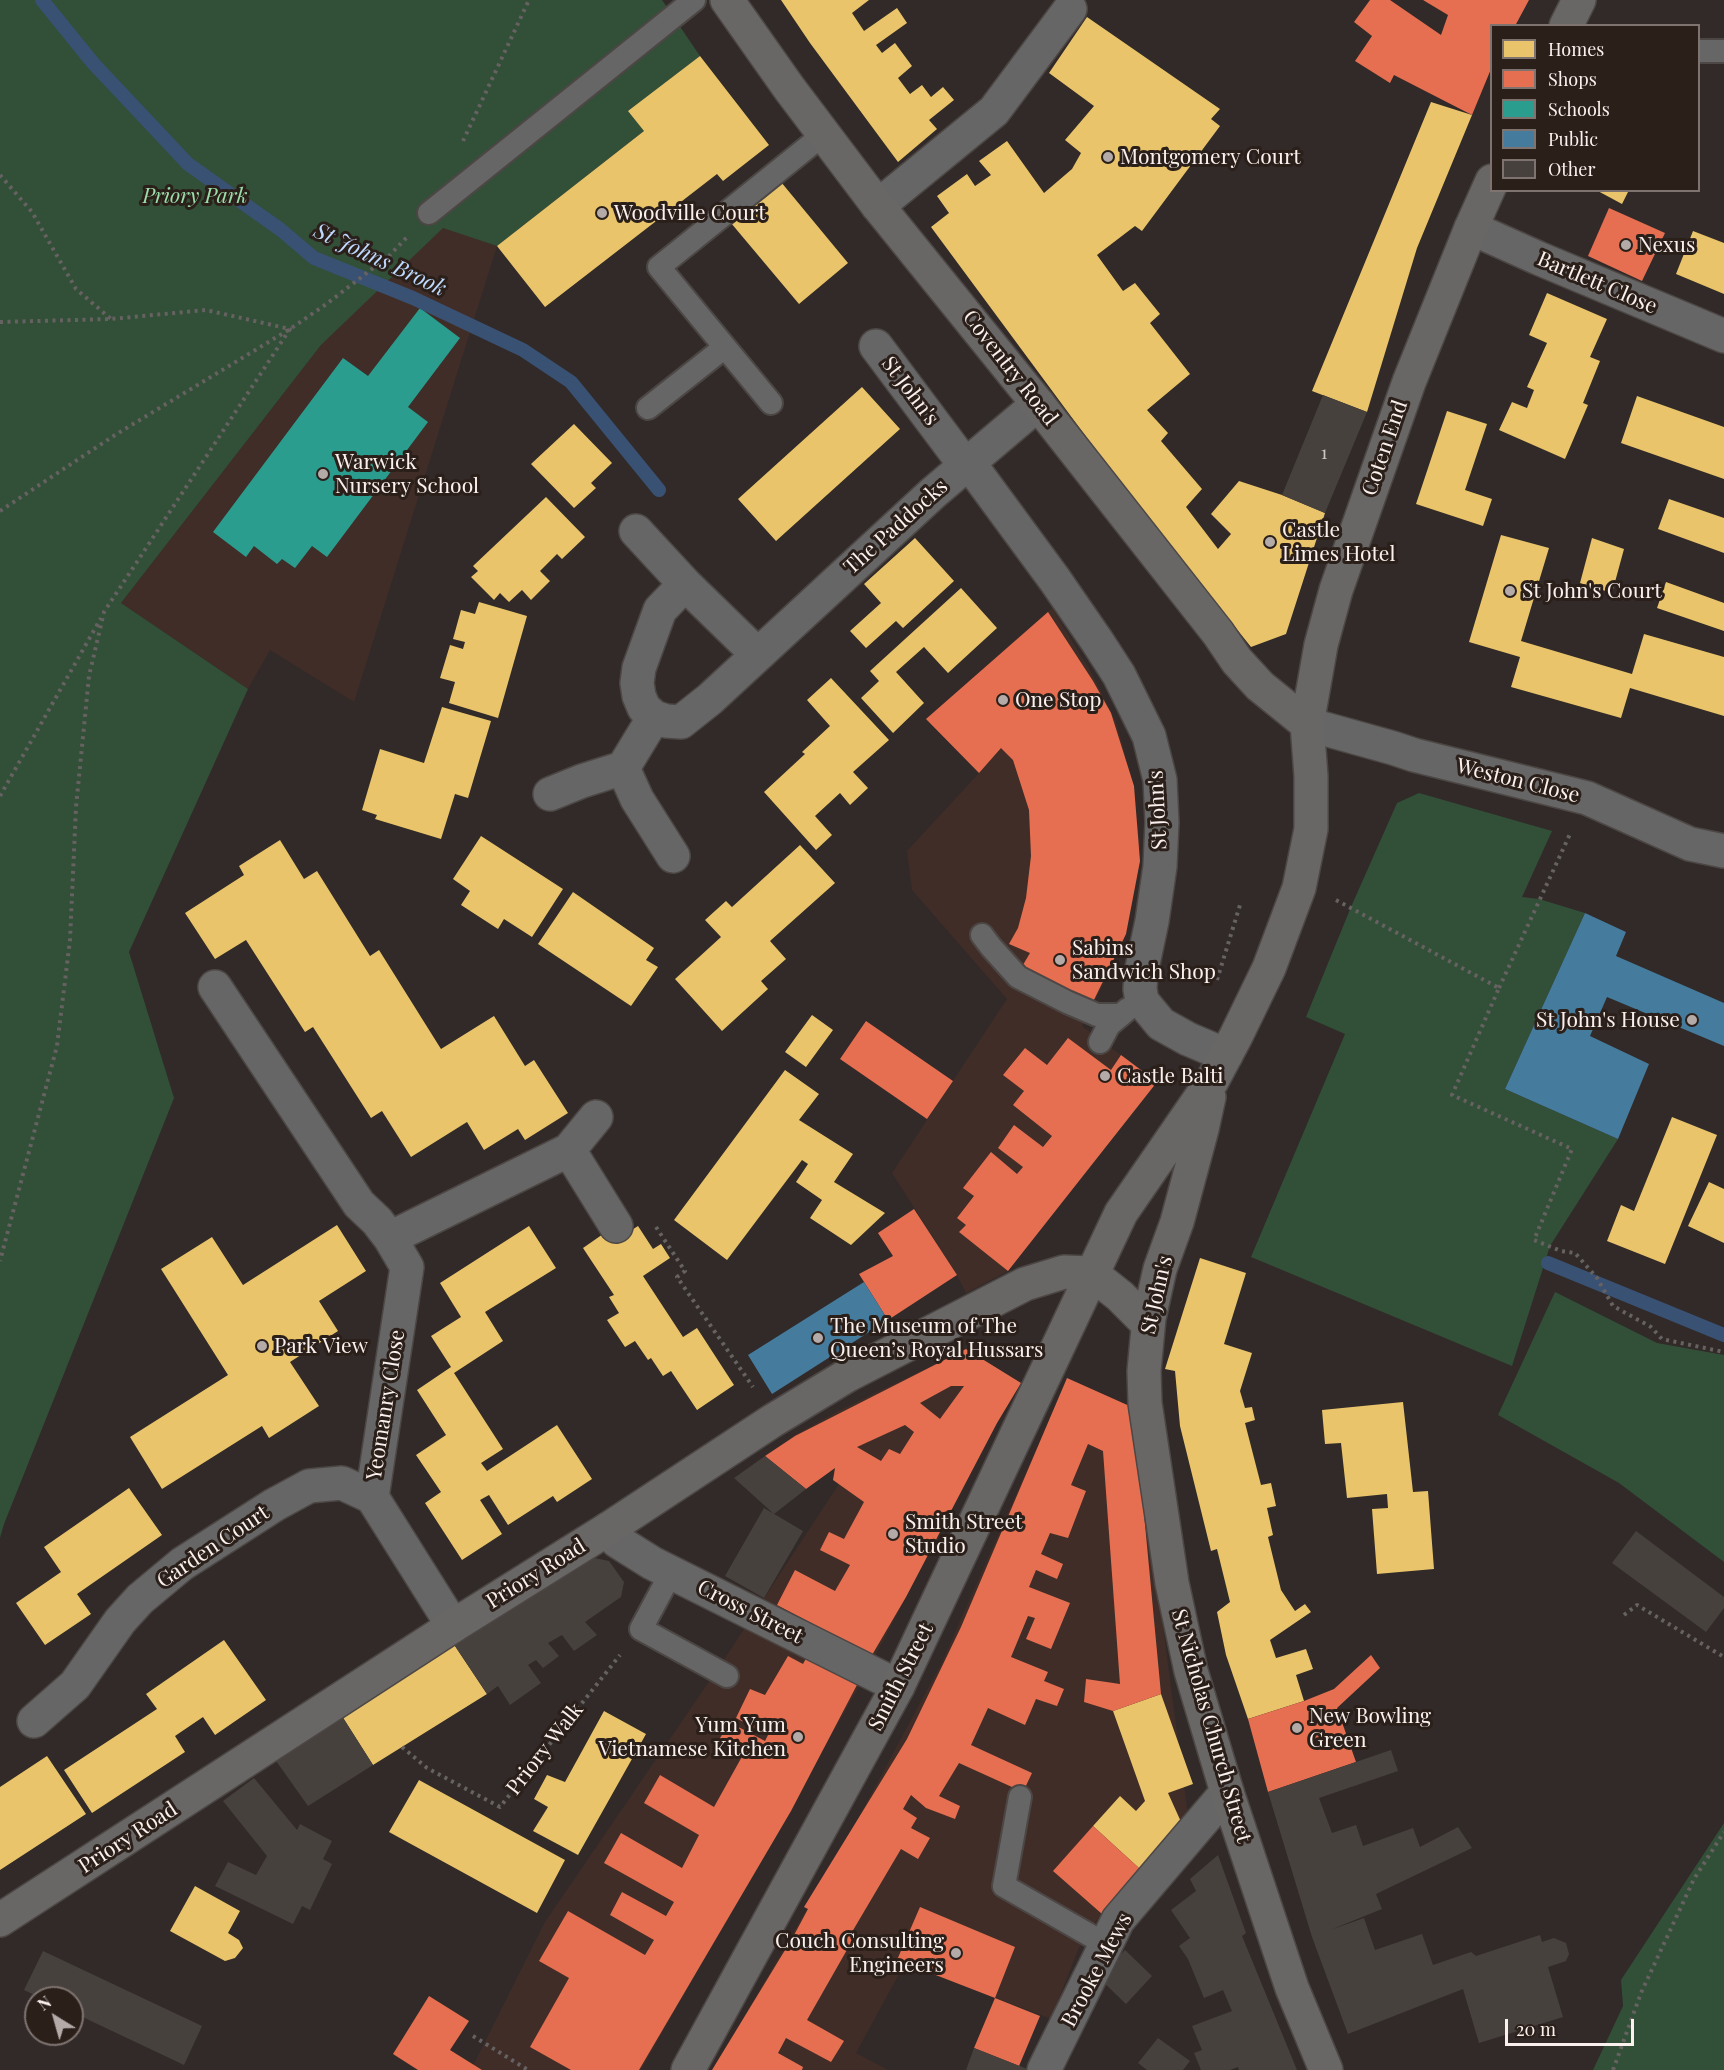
<!DOCTYPE html>
<meta charset="utf-8">
<style>
body{margin:0}
#map{position:relative;width:1724px;height:2070px;overflow:hidden;background:#312a28;font-family:"Playfair Display",serif}
canvas{display:block}
.legend{position:absolute;left:1490px;top:24px;width:210px;height:168px;box-sizing:border-box;background:#2b1f1a;border:2px solid #7e736f;margin:0;padding:8px 10px;list-style:none;font-size:18px;color:#faf1ee}
.legend li{display:flex;align-items:center;gap:12px;height:30px}
.legend b{width:30px;border:2px solid #7e736f}
.north{position:absolute;left:24px;top:1986px;width:60px;height:60px;box-sizing:border-box;background:#2b1f1a;border:2px solid #7e736f;border-radius:50%;rotate:323deg;font-size:16px;font-weight:700;line-height:24px;text-align:center;color:#faf1ee}
.north::after{content:'';display:block;margin:auto;width:21px;height:27px;background:#b4aba9;clip-path:polygon(50% 0,100% 100%,50% 72%,0 100%)}
.scale{position:absolute;left:1505px;top:2019px;width:129px;height:27px;box-sizing:border-box;border:3px solid #faf1ee;border-top:0;padding-left:8px;font-size:18px;line-height:21px;white-space:nowrap;color:#faf1ee;-webkit-text-stroke:4px #2b1f1a;paint-order:stroke}
</style>
<div id="map">
<canvas width="1724" height="2070"></canvas>
<ul class="legend">
<li><b style="height:16px;background:#e9c46a"></b>Homes</li>
<li><b style="height:16px;background:#e76f51"></b>Shops</li>
<li><b style="height:16px;background:#2a9d8f"></b>Schools</li>
<li><b style="height:16px;background:#457b9d"></b>Public</li>
<li><b style="height:16px;background:#47413e"></b>Other</li>
</ul>
<div class="north">N</div>
<div class="scale">20 m</div>
</div>
<script>
const ctx = document.querySelector('canvas').getContext('2d');
ctx.lineJoin = 'round';
function paint(path, color) {
  ctx.fillStyle = color;
  ctx.fill(path, 'evenodd');
}
function shape(rows) {
  const path = new Path2D();
  for (const r of rows) {
    path.moveTo(r[0], r[1]);
    for (let i = 2; i < r.length; i += 2) path.lineTo(r[i], r[i + 1]);
  }
  return path;
}
function strokePath(path, color, width, dash) {
  ctx.strokeStyle = color;
  ctx.lineWidth = width;
  ctx.lineCap = dash ? 'butt' : 'round';
  ctx.setLineDash(dash || []);
  ctx.stroke(path);
}
function drawText(font, color, halo, rows, align = 'center') {
  ctx.font = font + ' "Playfair Display",serif';
  ctx.lineWidth = 6;
  ctx.setLineDash([]);
  ctx.textBaseline = 'middle';
  ctx.strokeStyle = halo;
  ctx.fillStyle = color;
  for (const [text, x, y, turn = 0] of rows) {
    ctx.save();
    ctx.translate(x, y);
    ctx.rotate((+turn || 0) * Math.PI / 180);
    ctx.textAlign = isNaN(turn) ? turn : align;
    if (halo) ctx.strokeText(text, 0, 0);
    ctx.fillText(text, 0, 0);
    ctx.restore();
  }
}
paint(shape([
 [443,227,497,246,354,702,270,650,248,689,121,603,321,345],
 [1052,608,1092,674,1116,722,1132,780,1140,846,1134,893,1112,967,1082,1026,1157,1082,1008,1271,966,1293,957,1275,892,1173,1007,999,912,890,907,851,979,773,926,719],
 [966,1349,1021,1383,997,1423,861,1683,641,2070,471,2070,545,1922,725,1658,844,1476,793,1436,840,1410],
 [1067,1379,1134,1408,1188,1815,1084,1935,1051,2019,905,1963,856,2053,888,2070,713,2070,839,1854,942,1662]
]), '#402d27');
paint(shape([
 [0,0,662,0,700,56,629,111,644,131,497,246,443,228,321,345,121,603,248,689,129,952,174,1098,4,1524,0,1538],
 [1419,793,1552,831,1522,897,1539,899,1585,913,1505,1089,1618,1139,1550,1246,1512,1366,1251,1257,1345,1034,1306,1017,1351,907,1397,803],
 [1555,1292,1657,1343,1724,1355,1724,1562,1619,1483,1498,1415],
 [1724,1823,1724,2070,1593,2070,1623,2006,1621,1980]
]), '#324f38');
paint(shape([
 [781,0,869,0,852,13,864,31,897,8,907,23,876,45,882,53,895,43,912,66,898,78,910,94,922,85,931,97,943,87,954,100,929,120,937,129,898,162,810,43],
 [1087,17,1220,109,1211,119,1220,126,1142,231,1135,226,1097,255,1123,291,1135,283,1160,314,1150,323,1190,374,1147,410,1168,433,1161,441,1202,489,1186,507,1218,549,1231,534,1211,514,1239,481,1282,495,1325,513,1286,634,1251,647,1121,484,931,227,949,213,937,196,967,174,975,186,991,175,979,161,1007,141,1044,193,1072,169,1081,153,1065,140,1094,106,1049,73],
 [700,56,769,145,723,181,717,174,545,307,497,246,644,131,628,111],
 [1431,102,1472,115,1417,248,1367,412,1312,391],
 [781,182,848,263,799,304,731,223],
 [1596,190,1629,190,1622,204],
 [1693,231,1724,243,1724,294,1676,274],
 [1547,293,1607,319,1590,357,1600,361,1583,403,1588,405,1565,459,1499,430,1512,402,1527,408,1534,390,1527,387,1547,343,1529,335],
 [862,387,900,429,776,541,738,499],
 [1637,396,1724,427,1724,479,1621,443],
 [1447,411,1487,424,1465,490,1492,499,1483,526,1416,504],
 [574,424,612,463,591,483,596,488,574,508,531,464],
 [546,497,585,537,562,559,557,554,540,571,550,581,531,600,522,590,509,602,500,593,494,600,471,577,478,571,473,566],
 [1669,499,1724,518,1724,553,1658,529],
 [1501,535,1549,548,1521,641,1632,674,1644,634,1724,657,1724,716,1630,688,1621,718,1511,687,1520,657,1469,642],
 [915,538,954,581,903,628,896,621,866,648,850,631,881,603,864,584],
 [1592,538,1624,549,1612,593,1580,583],
 [1666,582,1724,603,1724,631,1657,608],
 [961,588,997,628,948,673,924,647,896,672,924,703,893,733,861,698,879,681,870,671],
 [479,602,527,616,498,718,449,703,455,682,440,678,450,645,463,649,465,642,453,639,461,610,475,614],
 [831,678,889,740,853,772,868,788,850,805,840,793,815,816,832,835,816,850,764,792,805,754,802,752,830,726,807,700],
 [442,707,491,721,468,798,455,794,441,839,375,819,377,815,362,810,380,749,424,763],
 [481,836,563,889,532,937,504,919,498,929,461,905,470,891,453,879],
 [280,840,304,879,317,871,370,956,379,950,441,1049,494,1016,525,1066,534,1060,568,1113,525,1140,518,1129,484,1150,467,1122,411,1157,382,1111,371,1118,313,1027,305,1032,246,940,215,959,185,913,244,875,239,866],
 [800,845,835,883,770,941,786,959,761,981,768,989,722,1031,675,979,721,937,705,920,726,901,732,907],
 [573,892,654,948,646,960,658,967,631,1006,538,944],
 [812,1015,833,1030,806,1067,785,1052],
 [785,1070,819,1094,799,1120,853,1154,834,1182,885,1213,851,1245,810,1218,822,1200,796,1182,808,1164,802,1160,727,1260,674,1220],
 [1672,1117,1717,1135,1665,1264,1607,1241,1621,1205,1634,1211],
 [1709,1182,1724,1189,1724,1243,1688,1226],
 [337,1225,366,1271,319,1301,338,1331,290,1362,319,1406,269,1438,262,1426,162,1489,130,1437,228,1375,161,1269,212,1237,243,1285],
 [529,1226,556,1268,485,1312,503,1341,454,1373,503,1449,481,1463,487,1471,557,1425,592,1479,557,1502,553,1496,508,1525,489,1495,480,1500,502,1534,462,1560,425,1503,441,1492,416,1455,446,1435,417,1390,451,1367,431,1336,461,1317,440,1283],
 [638,1226,653,1249,661,1244,670,1258,643,1276,683,1337,697,1328,734,1385,697,1410,671,1371,663,1376,651,1358,648,1360,635,1341,625,1347,607,1320,619,1313,609,1297,614,1295,583,1248,606,1232,613,1242],
 [1200,1258,1246,1273,1224,1344,1252,1353,1240,1391,1245,1408,1252,1407,1255,1420,1245,1423,1261,1485,1271,1483,1276,1506,1267,1508,1273,1535,1268,1537,1281,1590,1295,1611,1305,1604,1311,1612,1270,1640,1276,1658,1306,1649,1313,1669,1296,1675,1304,1701,1248,1719,1226,1655,1217,1612,1230,1602,1217,1549,1211,1551,1180,1426,1175,1371,1165,1369],
 [1403,1402,1413,1492,1428,1491,1434,1569,1377,1574,1372,1509,1388,1508,1387,1494,1347,1498,1341,1443,1325,1444,1322,1410],
 [129,1488,162,1535,77,1594,91,1614,45,1645,16,1603,61,1572,44,1547],
 [224,1640,266,1700,215,1735,203,1717,175,1736,185,1752,92,1813,64,1770,157,1709,146,1694],
 [453,1643,487,1694,373,1765,340,1713],
 [1161,1694,1193,1784,1168,1793,1182,1824,1140,1869,1093,1826,1120,1796,1136,1811,1145,1801,1113,1711],
 [604,1711,646,1734,578,1855,533,1831,548,1807,534,1799,547,1775,565,1782],
 [47,1756,86,1814,0,1870,0,1787],
 [419,1780,565,1860,537,1913,389,1832],
 [195,1886,240,1911,228,1933,239,1940,243,1948,235,1958,225,1961,170,1931]
]), '#e9c46a');
paint(shape([
 [1370,0,1390,0,1441,35,1448,15,1423,0,1529,0,1515,26,1491,26,1491,69,1472,115,1394,75,1390,83,1355,61,1372,36,1354,22],
 [1609,208,1665,233,1642,281,1588,256],
 [1048,612,1093,681,1111,713,1134,786,1140,861,1126,934,1091,1006,1020,970,1030,953,1009,944,1018,928,1026,898,1031,856,1029,810,1013,760,1001,748,979,773,926,719],
 [866,1021,953,1081,927,1119,840,1059],
 [1068,1038,1111,1070,1121,1055,1157,1082,1008,1271,959,1232,966,1225,957,1218,974,1196,963,1188,991,1152,1017,1174,1023,1167,998,1148,1014,1125,1043,1147,1052,1136,1013,1105,1024,1091,1003,1075,1025,1048,1047,1065],
 [914,1209,957,1275,888,1320,859,1274,893,1256,878,1233],
 [966,1349,1021,1383,997,1423,906,1597,872,1655,777,1605,795,1570,835,1591,850,1565,820,1550,829,1532,844,1539,864,1502,833,1480,835,1468,806,1489,765,1456,795,1436],
 [951,1386,964,1386,940,1419,920,1403],
 [905,1425,914,1432,900,1454,889,1449,881,1461,857,1447],
 [1067,1378,1134,1408,1161,1694,1113,1711,1084,1702,1086,1679,1120,1684,1103,1451,1088,1444,1071,1485,1086,1491,1068,1538,1050,1533,1041,1554,1063,1564,1057,1579,1036,1570,1029,1587,1070,1603,1051,1649,1026,1639,1035,1618,1028,1616,1011,1657,1048,1672,1044,1681,1064,1689,1057,1706,1036,1699,1025,1725,988,1708,971,1745,1032,1773,1023,1792,959,1763,939,1796,960,1806,955,1819,926,1808,911,1795,903,1809,917,1818,911,1828,930,1838,918,1859,901,1849,852,1932,856,1934,807,2020,844,2041,831,2062,786,2038,778,2053,803,2067,802,2070,712,2070,793,1937,808,1909,804,1907,907,1739,961,1627],
 [809,1653,859,1681,791,1811,639,2070,571,2070,530,2047,569,1978,539,1961,568,1911,645,1955,654,1940,610,1915,622,1892,666,1916,674,1902,604,1863,621,1833,682,1868,699,1835,644,1803,660,1775,714,1807,744,1753,719,1740,729,1722,765,1741,768,1735,736,1718,750,1689,765,1695,788,1656,803,1664],
 [1371,1655,1380,1668,1337,1708,1356,1762,1268,1792,1248,1719,1304,1701,1334,1689],
 [1093,1826,1140,1869,1102,1914,1053,1871],
 [920,1907,1015,1947,995,1998,897,1960],
 [429,1996,469,2021,450,2050,482,2070,418,2070,393,2054],
 [995,1998,1040,2016,1019,2066,974,2048]
]), '#e76f51');
paint(shape([
 [420,308,460,338,408,407,428,422,327,557,312,546,295,568,282,559,277,564,254,546,246,557,213,532,343,358,368,376]
]), '#2a9d8f');
paint(shape([
 [1585,913,1626,932,1616,956,1724,1003,1724,1046,1607,997,1590,1036,1649,1064,1618,1139,1505,1089],
 [864,1282,888,1320,772,1394,748,1355]
]), '#457b9d');
strokePath(shape([
 [42,0,93,63,188,164,281,230,314,258,413,298,523,350,571,382,659,490],
 [1548,1263,1724,1335]
]), '#395173', 14);
paint(shape([
 [1323,395,1367,412,1325,513,1282,495],
 [765,1456,806,1489,774,1514,734,1478],
 [764,1508,803,1531,764,1598,725,1576],
 [1636,1531,1724,1597,1724,1608,1706,1632,1612,1563],
 [590,1557,609,1561,624,1582,621,1597,585,1622,597,1635,574,1651,562,1635,548,1643,559,1656,543,1668,536,1660,528,1665,541,1683,510,1705,498,1686,487,1694,453,1643],
 [340,1713,373,1765,308,1806,274,1758],
 [1391,1750,1398,1771,1319,1798,1332,1833,1356,1825,1363,1846,1413,1828,1420,1847,1458,1827,1472,1848,1376,1894,1382,1909,1330,1930,1364,1918,1375,1950,1422,1934,1433,1965,1471,1952,1476,1956,1540,1935,1542,1942,1554,1938,1566,1943,1569,1954,1566,1961,1548,1967,1563,2017,1479,2043,1463,1989,1348,2034,1312,1937,1268,1792],
 [254,1778,297,1830,300,1824,332,1841,323,1859,332,1864,310,1910,302,1906,293,1924,215,1886,228,1862,256,1875,267,1856,223,1801],
 [1218,1855,1246,1933,1242,1936,1297,2070,1239,2070,1238,2067,1230,2070,1201,2070,1194,2053,1202,2050,1192,2026,1232,2011,1223,1990,1204,1998,1188,1959,1179,1946,1190,1938,1171,1910,1196,1891,1190,1879],
 [1125,1950,1152,1976,1126,2004,1099,1978],
 [43,1951,202,2026,184,2065,72,2012,72,1998,41,1998,24,1990],
 [1158,2038,1190,2061,1183,2070,1147,2070,1138,2063],
 [974,2048,1030,2070,966,2070]
]), '#47413e');
const lane = shape([
 [1698,51,1724,51],
 [429,213,694,0],
 [771,403,659,267,824,134],
 [648,408,725,347],
 [982,935,991,947,1018,977,1067,1002,1097,1015,1120,1015],
 [1100,1042,1109,1025,1128,1009],
 [671,1573,641,1629,727,1676],
 [1020,1797,1004,1886,1107,1945]
]);
const street = shape([
 [878,206,994,111,1070,9],
 [1471,228,1538,258,1724,336],
 [876,346,965,465],
 [969,463,1055,580,1097,641,1119,675,1149,736,1160,780,1162,822,1160,866,1152,921,1141,973,1140,989,1142,1001,1161,1024,1188,1039,1226,1055],
 [636,531,685,584],
 [757,654,685,584,660,610,639,668,637,683,639,696,644,708,654,717,666,721,681,722,710,699,933,493,1038,404],
 [654,717,623,768,637,799,673,856],
 [1307,724,1393,748,1414,755,1587,798,1690,844,1724,851],
 [550,794,582,781,623,768],
 [215,987,359,1204,377,1221,390,1238,407,1267,372,1497,453,1626],
 [569,1150,596,1117],
 [390,1238,569,1150,616,1226],
 [608,1529,617,1541,652,1563,898,1686],
 [34,1721,75,1685,120,1621,140,1599,182,1564,274,1505,309,1486,342,1483,372,1497],
 [1044,2070,1118,1920,1227,1792]
]);
const primary = shape([
 [727,0,789,88,878,206,1038,404,1218,633,1237,661,1260,686,1307,724],
 [1566,26,1579,0],
 [1209,1097,1202,1129,1177,1222,1160,1269,1149,1318,1144,1371,1145,1403,1172,1583,1191,1671,1227,1792,1292,1988,1326,2070],
 [1091,1273,1120,1296,1148,1324],
 [0,1920,453,1626,608,1529,772,1421,848,1375,1025,1284,1064,1272,1091,1273],
 [688,2070,898,1686,1121,1213,1212,1081,1236,1036,1269,968,1299,888,1311,829,1311,776,1307,724,1321,645,1336,590,1409,382,1471,228,1492,181]
]);
strokePath(lane, '#4c4745', 26);
strokePath(street, '#4c4745', 36);
strokePath(primary, '#4c4745', 36);
strokePath(shape([
 [463,141,529,0],
 [0,175,32,212,76,289,111,319],
 [0,322,111,319,206,310,290,329,104,612,89,676,76,807,70,940,57,1046,0,1261],
 [0,511,115,435,290,329,325,305,389,256,407,237],
 [0,796,101,618],
 [1336,900,1499,988,1452,1095,1572,1149,1534,1240,1561,1251,1575,1253,1597,1278,1613,1306,1651,1327,1662,1339,1724,1352],
 [1217,980,1240,905],
 [1499,988,1570,834],
 [656,1227,685,1271,677,1277,753,1387],
 [1624,1615,1637,1605,1724,1657],
 [402,1747,427,1768,500,1807,620,1655],
 [473,2036,528,2070],
 [1613,2070,1641,1993,1694,1879,1724,1832]
]), '#666262', 4, [3, 4.5]);
strokePath(lane, '#676666', 22);
strokePath(street, '#676666', 33);
strokePath(primary, '#696666', 33);
for (const [x, y, r, color] of [
 [1108,157,6,"#b4aba9"],
 [602,213,6,"#b4aba9"],
 [1626,245,6,"#b4aba9"],
 [323,474,6,"#b4aba9"],
 [1270,542,6,"#b4aba9"],
 [1510,591,6,"#b4aba9"],
 [1003,700,6,"#b4aba9"],
 [1060,960,6,"#b4aba9"],
 [1692,1020,6,"#b4aba9"],
 [1105,1076,6,"#b4aba9"],
 [818,1338,6,"#b4aba9"],
 [262,1346,6,"#b4aba9"],
 [893,1534,6,"#b4aba9"],
 [1297,1728,6,"#b4aba9"],
 [798,1737,6,"#b4aba9"],
 [956,1953,6,"#b4aba9"]
]) {
  const dot = new Path2D();
  dot.arc(x, y, r, 0, 2 * Math.PI);
  ctx.fillStyle = color;
  ctx.fill(dot);
  strokePath(dot, '#2b1f1a', 2);
}
drawText('18px', '#cdc5c2', null, [
 ["1",1324,453]
]);
drawText('21px', '#faf1ee', '#2b1f1a', [
 ["Montgomery Court",1120,157],
 ["Woodville Court",614,213],
 ["Nexus",1638,245],
 ["Warwick",335,462],
 ["Nursery School",335,486],
 ["Castle",1282,530],
 ["Limes Hotel",1282,554],
 ["St John's Court",1522,591],
 ["One Stop",1015,700],
 ["Sabins",1072,948],
 ["Sandwich Shop",1072,972],
 ["St John's House",1680,1020,"right"],
 ["Castle Balti",1117,1076],
 ["The Museum of The",830,1326],
 ["Queen’s Royal Hussars",830,1350],
 ["Park View",274,1346],
 ["Smith Street",905,1522],
 ["Studio",905,1546],
 ["New Bowling",1309,1716],
 ["Green",1309,1740],
 ["Yum Yum",786,1725,"right"],
 ["Vietnamese Kitchen",786,1749,"right"],
 ["Couch Consulting",944,1941,"right"],
 ["Engineers",944,1965,"right"]
], 'left');
drawText('italic 21px', '#9bdeaa', '#2b1f1a', [
 ["Priory Park",195,196]
]);
drawText('21px', '#faf1ee', '#2b1f1a', [
 ["Bartlett Close",1597,283,23],
 ["Coventry Road",1010,368,52],
 ["St John's",910,391,53],
 ["Coten End",1385,448,-71],
 ["The Paddocks",896,527,-42],
 ["Weston Close",1518,781,14],
 ["St John's",1158,810,-93],
 ["St John's",1157,1295,-77],
 ["Yeomanry Close",386,1405,-81],
 ["Garden Court",213,1547,-34],
 ["Priory Road",536,1574,-32],
 ["Cross Street",750,1612,27],
 ["Smith Street",901,1677,-63],
 ["St Nicholas Church Street",1211,1726,74],
 ["Priory Walk",545,1749,-52],
 ["Priory Road",128,1838,-33],
 ["Brooke Mews",1097,1970,-62]
]);
drawText('italic 22px', '#bed9fe', '#2b1f1a', [
 ["St Johns Brook",380,260,25]
]);
</script>
